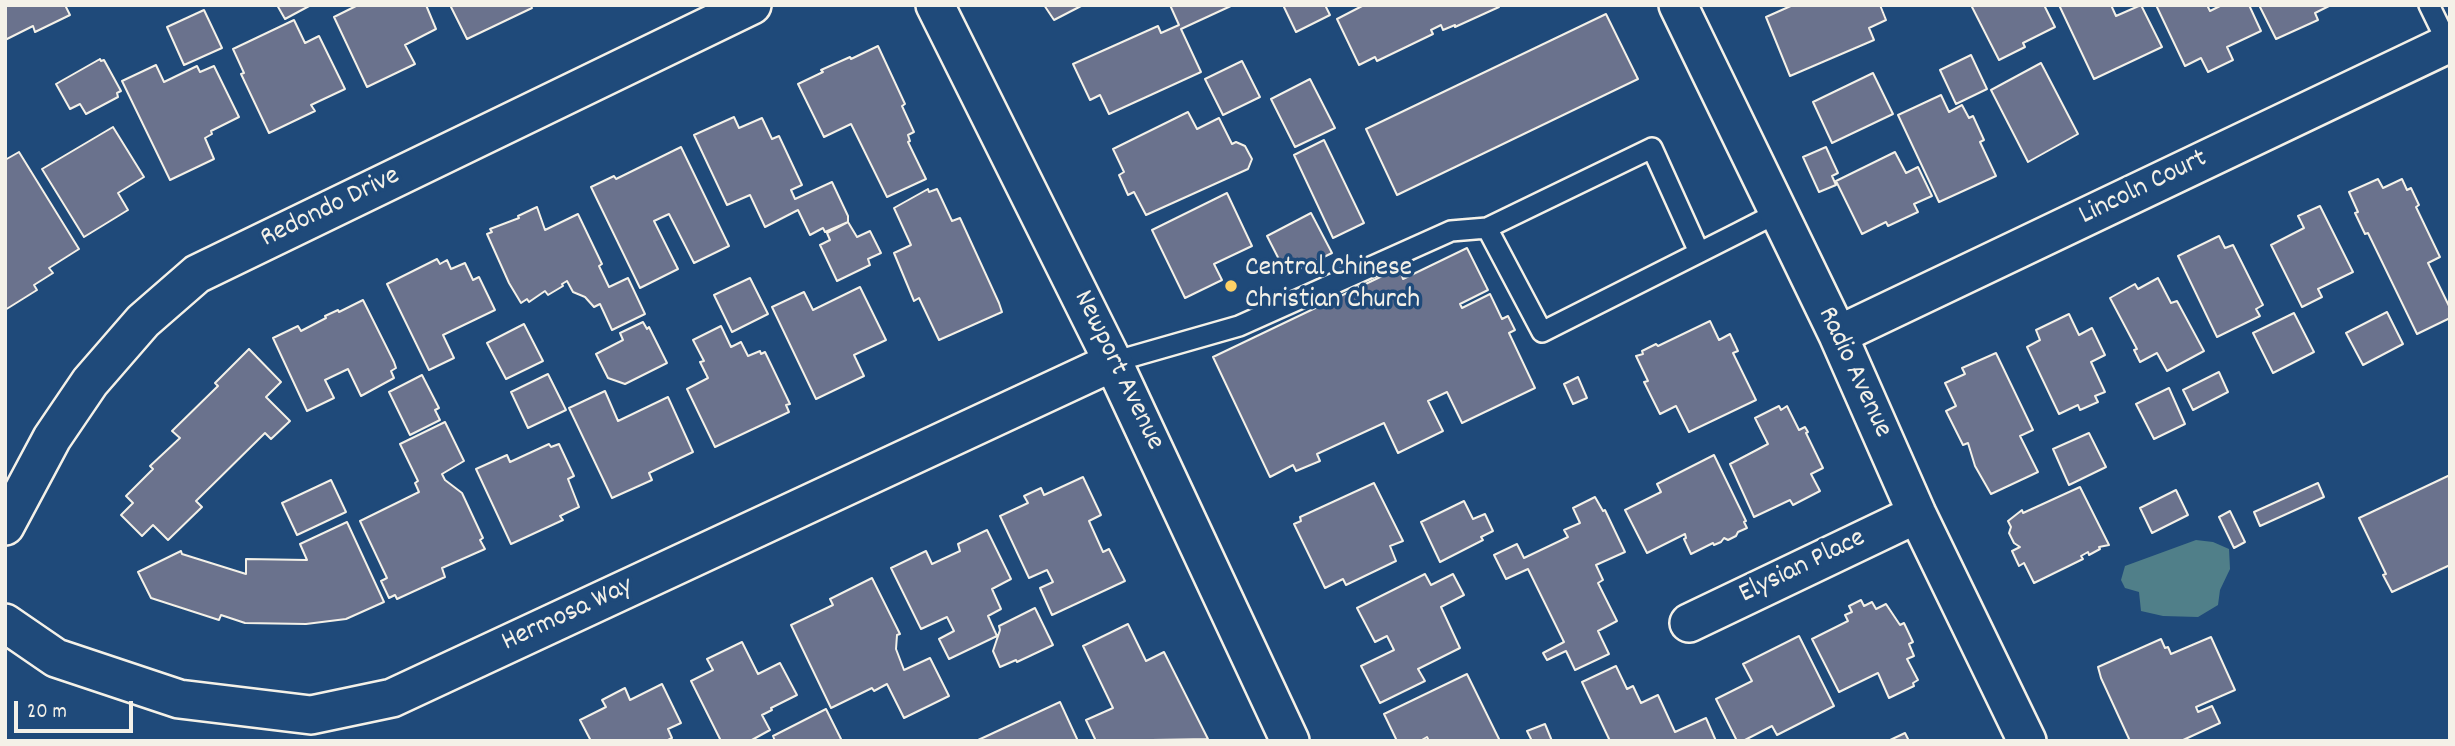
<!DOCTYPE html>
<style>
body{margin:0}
#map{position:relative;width:2455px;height:746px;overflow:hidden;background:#1f4a7a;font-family:Dekko,sans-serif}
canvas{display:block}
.frame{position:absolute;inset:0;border:7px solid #f4f1e8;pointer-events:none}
.scale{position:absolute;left:14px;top:701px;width:119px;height:32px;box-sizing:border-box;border:4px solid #f4f1e8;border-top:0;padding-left:9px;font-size:21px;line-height:24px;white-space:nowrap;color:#f4f1e8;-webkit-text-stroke:5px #1f4a7a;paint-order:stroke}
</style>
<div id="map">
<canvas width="2455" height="746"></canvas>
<div class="frame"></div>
<div class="scale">20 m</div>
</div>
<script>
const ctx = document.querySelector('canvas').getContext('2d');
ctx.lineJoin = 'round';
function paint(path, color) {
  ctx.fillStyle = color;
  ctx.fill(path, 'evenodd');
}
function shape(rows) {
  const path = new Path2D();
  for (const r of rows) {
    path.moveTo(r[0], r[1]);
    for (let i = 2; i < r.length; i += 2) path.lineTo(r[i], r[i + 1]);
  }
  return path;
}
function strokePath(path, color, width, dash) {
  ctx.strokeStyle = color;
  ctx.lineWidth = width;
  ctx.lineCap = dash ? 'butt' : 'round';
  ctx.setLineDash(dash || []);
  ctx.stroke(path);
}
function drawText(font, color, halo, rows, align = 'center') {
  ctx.font = font + ' Dekko,sans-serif';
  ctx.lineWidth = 7;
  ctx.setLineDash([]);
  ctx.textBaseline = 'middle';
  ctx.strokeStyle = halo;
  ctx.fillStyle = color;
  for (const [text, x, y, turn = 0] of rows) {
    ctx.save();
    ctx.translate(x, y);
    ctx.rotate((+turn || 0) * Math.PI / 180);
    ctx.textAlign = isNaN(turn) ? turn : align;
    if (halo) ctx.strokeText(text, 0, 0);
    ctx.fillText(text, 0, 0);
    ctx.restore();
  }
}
paint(shape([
 [2196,540,2213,542,2229,549,2230,569,2220,590,2218,605,2198,617,2163,616,2141,611,2139,592,2125,588,2121,580,2125,566]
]), '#507f89');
const building = shape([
 [5,5,65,5,70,15,35,32,33,26,5,40,5,5],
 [277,5,311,5,285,19,277,5],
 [358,5,426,5,436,29,405,45,415,64,367,87,334,17,358,5],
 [450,5,530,5,532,8,467,39,450,5],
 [1044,5,1083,5,1054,20,1044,5],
 [1170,5,1233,5,1181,29,1201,72,1109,114,1100,95,1090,100,1073,64,1158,26,1161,33,1179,25,1170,5],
 [1283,5,1325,5,1330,15,1296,32,1283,5],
 [1364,5,1498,5,1499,7,1455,27,1455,25,1443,30,1441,25,1431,30,1433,34,1377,61,1375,57,1359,65,1337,19,1364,5],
 [1793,5,1880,5,1886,20,1869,28,1874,40,1790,76,1766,17,1793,5],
 [1971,5,2044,5,2055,27,2023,43,2025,47,1999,60,1971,5],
 [2059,5,2111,5,2116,16,2141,5,2162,47,2094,79,2059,5],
 [2156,5,2207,5,2210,11,2222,5,2249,5,2261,31,2227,47,2233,60,2208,72,2201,58,2185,66,2156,5],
 [2259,5,2331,5,2315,13,2318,20,2276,39,2259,5],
 [204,10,222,48,184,65,167,27,204,10],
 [1606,14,1638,79,1397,195,1366,129,1606,14],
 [294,20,305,43,319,36,345,89,311,105,315,111,269,133,241,74,244,73,233,49,294,20],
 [878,46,905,104,902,106,914,132,908,135,910,141,908,142,926,179,887,197,851,124,824,137,798,84,823,72,821,70,850,57,851,59,878,46],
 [1971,55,1987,89,1956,104,1940,70,1971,55],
 [100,59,101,61,104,60,121,91,117,93,118,97,86,114,80,104,70,109,56,84,100,59],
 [1242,61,1260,97,1223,115,1205,79,1242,61],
 [2041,63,2078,134,2028,162,1991,90,2041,63],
 [156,65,164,82,197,66,200,72,214,66,239,117,211,131,212,134,205,138,214,159,170,180,122,81,156,65],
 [1873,73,1893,114,1832,143,1813,102,1873,73],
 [1310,79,1335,128,1295,147,1271,99,1310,79],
 [1941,95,1949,112,1962,105,1969,118,1973,116,1984,140,1980,142,1996,176,1939,202,1898,115,1941,95],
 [1188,112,1197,129,1219,118,1232,144,1236,142,1245,146,1252,159,1248,169,1146,215,1134,192,1128,195,1119,175,1124,172,1113,149,1188,112],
 [734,117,739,128,762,118,772,139,779,136,802,185,791,190,795,199,832,182,848,216,848,222,825,232,823,228,810,235,798,210,765,227,750,195,727,205,694,135,734,117],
 [113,127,144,177,118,193,128,210,84,237,42,169,113,127],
 [1324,140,1364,223,1333,238,1294,155,1324,140],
 [681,147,729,246,694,263,669,214,654,221,678,269,640,288,591,187,614,176,616,179,681,147],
 [1826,147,1838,173,1832,176,1836,185,1819,192,1803,157,1826,147],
 [19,152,79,249,49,268,53,273,34,285,37,290,5,310,5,160,19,152],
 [1895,152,1906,173,1918,167,1932,196,1914,204,1918,212,1888,226,1886,222,1862,234,1836,181,1895,152],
 [2378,179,2383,188,2402,179,2407,190,2411,188,2419,205,2416,207,2440,257,2428,263,2450,308,2450,318,2417,334,2368,233,2365,234,2355,213,2358,212,2349,192,2378,179],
 [928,189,929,192,937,189,952,221,960,218,999,303,1002,312,939,340,919,298,914,301,894,253,911,245,894,208,928,189],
 [1227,193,1252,246,1214,264,1222,280,1185,298,1152,230,1227,193],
 [2320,206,2353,272,2318,289,2322,297,2302,307,2271,245,2304,228,2298,216,2320,206],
 [537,207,545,230,578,214,602,264,599,266,609,287,628,278,645,314,612,330,600,304,594,307,585,297,573,292,567,281,562,284,563,286,548,295,545,291,529,302,527,299,521,303,509,283,487,234,492,232,490,229,519,218,518,216,537,207],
 [1311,213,1332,253,1287,275,1267,236,1311,213],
 [848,222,857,237,870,231,881,253,868,259,870,265,837,281,820,245,830,240,827,233,848,222],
 [2219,236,2225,248,2233,245,2263,305,2256,309,2260,316,2217,337,2178,256,2219,236],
 [1467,248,1488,290,1460,304,1462,308,1490,294,1502,319,1508,316,1515,330,1509,333,1535,388,1462,423,1447,392,1428,401,1443,431,1398,453,1384,423,1317,454,1320,461,1296,471,1293,465,1270,477,1213,357,1399,268,1403,279,1467,248],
 [437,259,440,264,447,260,451,269,465,263,473,280,479,277,495,310,443,335,454,358,429,370,387,284,437,259],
 [750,278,768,314,732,332,714,295,750,278],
 [2158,278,2171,303,2177,301,2204,351,2167,371,2157,353,2140,362,2134,350,2137,349,2110,298,2135,284,2138,289,2158,278],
 [860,287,886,340,854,355,864,376,816,399,772,307,804,292,813,310,860,287],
 [363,300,394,362,396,368,391,371,394,378,361,396,348,369,325,380,334,398,307,411,273,338,298,326,301,331,326,318,325,316,338,310,339,312,363,300],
 [2387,312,2403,344,2363,365,2346,333,2387,312],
 [2294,313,2314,352,2273,373,2253,333,2294,313],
 [2069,314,2079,335,2092,328,2105,355,2091,362,2105,392,2095,396,2098,402,2080,410,2078,405,2059,414,2027,347,2040,340,2036,330,2069,314],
 [1710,321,1719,340,1730,334,1738,351,1733,353,1756,400,1689,432,1676,406,1660,414,1644,382,1648,381,1636,356,1643,354,1642,351,1656,344,1658,346,1710,321],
 [643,322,647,329,649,327,667,363,625,384,608,378,596,354,623,340,620,333,643,322],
 [524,324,543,361,506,379,487,343,524,324],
 [721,326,731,347,741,342,748,356,760,351,761,354,765,352,790,404,786,405,789,412,715,447,687,389,708,378,700,362,704,361,693,340,721,326],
 [249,349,281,382,266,397,290,421,271,439,265,433,196,501,202,507,168,540,153,525,142,536,121,515,133,503,126,496,153,469,150,466,180,438,172,431,218,386,215,383,249,349],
 [1996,353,2033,430,2020,436,2038,472,1991,494,1975,466,1968,443,1963,445,1946,411,1956,406,1945,383,1965,374,1962,368,1996,353],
 [2219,372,2228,392,2193,410,2183,390,2219,372],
 [548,374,566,410,528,428,511,392,548,374],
 [422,375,439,408,435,410,440,420,410,435,389,392,422,375],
 [1578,377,1587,398,1573,404,1564,384,1578,377],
 [2169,388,2185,424,2154,439,2136,404,2169,388],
 [605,391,618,421,668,397,693,452,649,473,652,480,612,498,569,408,605,391],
 [1779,406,1781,410,1787,406,1799,430,1805,427,1808,432,1806,433,1823,468,1811,474,1820,491,1793,505,1790,500,1754,517,1730,464,1768,444,1755,418,1779,406],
 [445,422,464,461,442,474,445,480,462,493,483,538,480,540,485,549,442,568,445,577,397,599,395,595,389,598,381,581,387,578,360,521,419,492,415,483,418,481,400,444,445,422],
 [2089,433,2106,467,2069,485,2053,449,2089,433],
 [549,444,551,447,559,444,574,476,568,479,579,507,560,516,563,520,511,544,476,469,507,455,510,462,549,444],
 [1714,455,1746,521,1744,522,1747,528,1738,532,1736,536,1728,540,1724,538,1721,542,1714,545,1713,543,1691,554,1684,539,1686,538,1685,534,1647,553,1625,510,1661,492,1657,484,1714,455],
 [2450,475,2450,565,2392,592,2383,575,2386,574,2359,518,2450,475],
 [1083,477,1101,515,1089,521,1103,552,1109,549,1125,581,1052,615,1040,588,1053,582,1047,570,1029,578,1000,516,1028,503,1024,496,1041,488,1044,495,1083,477],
 [331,480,346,512,297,535,282,503,331,480],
 [1374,483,1403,541,1390,546,1396,561,1346,585,1343,579,1325,588,1294,524,1301,521,1300,517,1374,483],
 [2318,483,2324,497,2260,526,2254,512,2318,483],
 [2080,487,2109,545,2099,547,2100,549,2089,555,2088,552,2081,556,2083,559,2034,583,2024,563,2019,566,2012,551,2020,547,2014,543,2009,533,2011,527,2008,521,2022,510,2023,513,2080,487],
 [2176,490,2188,515,2152,533,2140,508,2176,490],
 [1595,497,1603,511,1605,510,1625,552,1596,565,1603,580,1598,583,1617,621,1598,631,1609,654,1575,670,1566,651,1547,660,1543,653,1564,642,1528,569,1506,579,1494,555,1517,544,1524,558,1568,537,1564,530,1580,523,1573,508,1595,497],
 [1464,501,1473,519,1485,514,1493,531,1481,537,1483,540,1440,562,1421,522,1464,501],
 [2230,511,2245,542,2234,548,2219,517,2230,511],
 [347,522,384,602,346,619,306,624,245,623,221,615,219,620,151,598,138,572,181,551,182,554,246,574,246,559,307,560,300,544,347,522],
 [987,530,1011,579,992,589,1001,609,988,616,997,636,949,659,939,639,954,631,947,617,921,629,891,568,926,551,932,564,960,551,958,544,987,530],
 [1425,574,1431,585,1453,574,1464,595,1441,607,1460,648,1418,669,1425,681,1380,703,1361,666,1394,650,1387,636,1375,642,1357,608,1425,574],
 [872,578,900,634,897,635,896,649,904,670,930,658,949,696,904,718,887,684,874,691,872,688,831,708,791,625,833,605,830,599,872,578],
 [1861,600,1864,606,1872,602,1876,609,1886,604,1900,625,1904,623,1913,642,1909,644,1914,656,1907,659,1918,680,1913,683,1914,686,1889,698,1878,673,1839,692,1812,639,1848,621,1845,615,1852,612,1849,606,1861,600],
 [1035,608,1053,645,1017,662,1016,660,1000,667,993,651,1000,630,999,626,1035,608],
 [1128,624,1146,661,1164,652,1208,739,1096,741,1086,720,1113,708,1083,646,1128,624],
 [1799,636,1834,706,1777,735,1772,726,1743,741,1737,741,1716,699,1752,681,1743,664,1799,636],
 [2211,637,2235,690,2196,707,2198,712,2212,706,2220,723,2181,741,2130,741,2101,678,2098,667,2161,639,2165,648,2168,647,2171,654,2211,637],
 [742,642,758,674,780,663,797,695,771,708,772,710,762,715,770,730,750,741,721,741,691,681,713,670,707,659,742,642],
 [1616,666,1627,689,1633,686,1641,703,1658,695,1675,732,1706,718,1716,741,1610,741,1582,682,1616,666],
 [1467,674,1500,741,1429,741,1427,737,1420,741,1397,741,1384,714,1467,674],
 [662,684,681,723,668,729,672,738,666,741,591,741,580,720,606,707,602,700,625,688,630,700,662,684],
 [1060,702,1078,741,976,741,1060,702],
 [826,709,842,741,775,741,773,736,826,709],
 [1545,724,1552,741,1532,741,1527,731,1545,724],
 [1905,733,1909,741,1888,741,1905,733]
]);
paint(building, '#6a728d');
strokePath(building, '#f4f1e8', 2);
const lane = shape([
 [2429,5,2448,44],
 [1699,252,1652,148,1487,228,1542,332,1738,233,1777,213],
 [1113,362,1239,326,1451,231,1487,228]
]);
const street = shape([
 [935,5,1113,362,1290,741],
 [1678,5,1838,335,1917,514,2027,741],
 [1838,335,2450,43],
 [5,526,52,438,90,382,143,321,197,274,752,5],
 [5,623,56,658,179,699,311,715,392,698,1113,362],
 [1689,623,1917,514]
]);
strokePath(lane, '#f4f1e8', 24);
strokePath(street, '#f4f1e8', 42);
strokePath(lane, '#1f4a7a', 19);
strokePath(street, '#1f4a7a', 37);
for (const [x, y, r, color] of [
 [1231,286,7,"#ffd166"]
]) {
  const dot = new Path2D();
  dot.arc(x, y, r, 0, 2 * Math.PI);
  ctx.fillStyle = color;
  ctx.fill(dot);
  strokePath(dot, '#1f4a7a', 2.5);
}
drawText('28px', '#f4f1e8', '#1f4a7a', [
 ["Lincoln Court",2144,189,-26],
 ["Redondo Drive",331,209,-26],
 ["Newport Avenue",1117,371,64],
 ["Radio Avenue",1853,373,65],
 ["Elysian Place",1803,568,-26],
 ["Hermosa Way",568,616,-25]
]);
drawText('28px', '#f4f1e8', '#1f4a7a', [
 ["Central Chinese",1245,270],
 ["Christian Church",1245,302]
], 'left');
</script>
